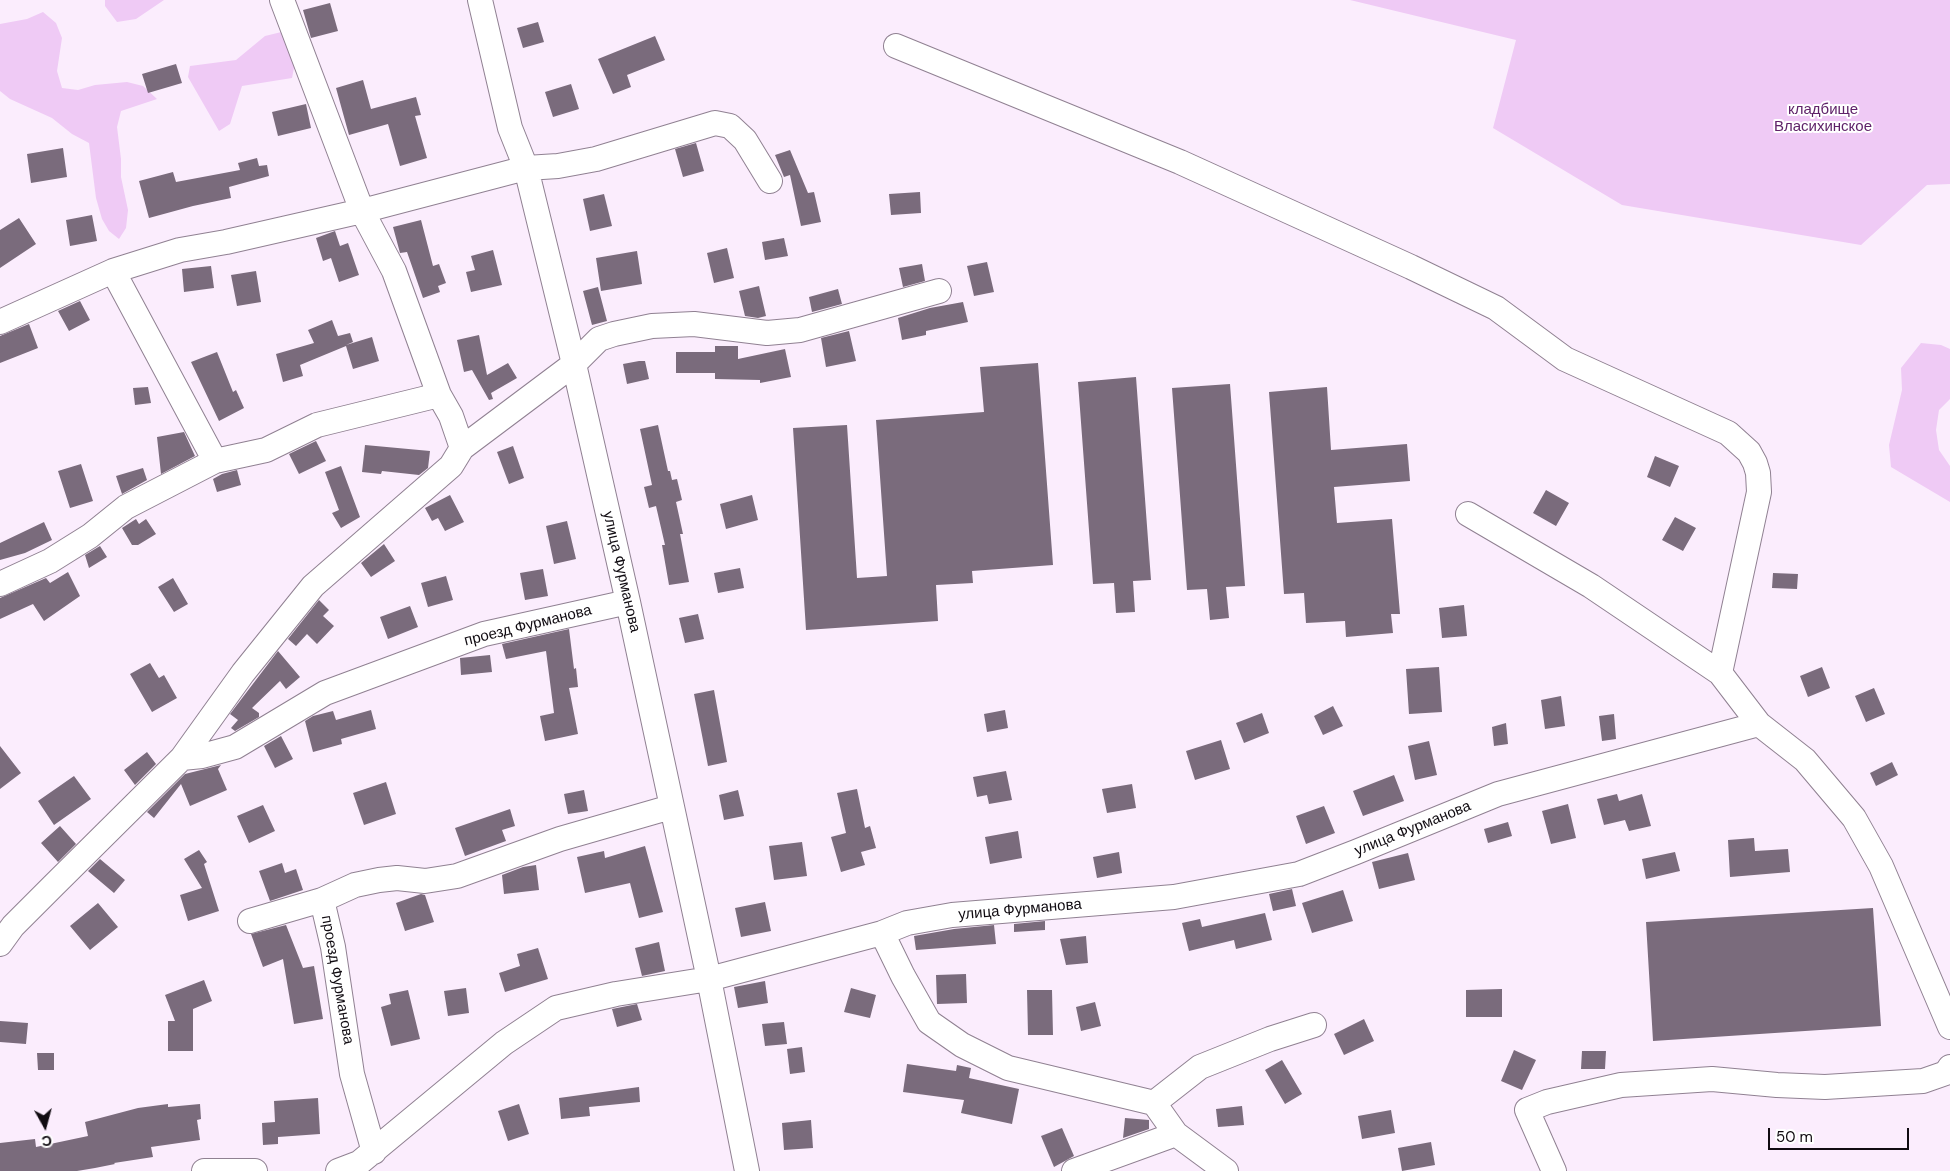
<!DOCTYPE html>
<meta charset="utf-8">
<style>
body{margin:0}
#map{position:relative;width:1950px;height:1171px;overflow:hidden;background:#fbedfd;font-family:"DM Sans",sans-serif}
canvas{display:block}
.north{position:absolute;left:20px;top:1101px;width:50px;height:50px;-webkit-text-stroke:4px #fff;paint-order:stroke;rotate:173deg;font-size:14px;font-weight:700;line-height:20px;text-align:center;color:#100b11}
.north::after{content:'';display:block;margin:auto;width:18px;height:22px;background:#100b11;clip-path:polygon(50% 0,100% 100%,50% 72%,0 100%)}
.scale{position:absolute;left:1768px;top:1128px;width:141px;height:22px;box-sizing:border-box;border:2px solid #100b11;border-top:0;padding-left:6px;font-size:15px;line-height:18px;white-space:nowrap;color:#100b11;-webkit-text-stroke:4px #fff;paint-order:stroke}
</style>
<div id="map">
<canvas width="1950" height="1171"></canvas>
<div class="north">С</div>
<div class="scale">50 m</div>
</div>
<script>
const ctx = document.querySelector('canvas').getContext('2d');
ctx.lineJoin = 'round';
function paint(path, color) {
  ctx.fillStyle = color;
  ctx.fill(path, 'evenodd');
}
function shape(rows) {
  const path = new Path2D();
  for (const r of rows) {
    path.moveTo(r[0], r[1]);
    for (let i = 2; i < r.length; i += 2) path.lineTo(r[i], r[i + 1]);
  }
  return path;
}
function strokePath(path, color, width, dash) {
  ctx.strokeStyle = color;
  ctx.lineWidth = width;
  ctx.lineCap = dash ? 'butt' : 'round';
  ctx.setLineDash(dash || []);
  ctx.stroke(path);
}
function drawText(font, color, halo, rows, align = 'center') {
  ctx.font = font + ' "DM Sans",sans-serif';
  ctx.lineWidth = 4;
  ctx.setLineDash([]);
  ctx.textBaseline = 'middle';
  ctx.strokeStyle = halo;
  ctx.fillStyle = color;
  for (const [text, x, y, turn = 0] of rows) {
    ctx.save();
    ctx.translate(x, y);
    ctx.rotate((+turn || 0) * Math.PI / 180);
    ctx.textAlign = isNaN(turn) ? turn : align;
    if (halo) ctx.strokeText(text, 0, 0);
    ctx.fillText(text, 0, 0);
    ctx.restore();
  }
}
paint(shape([
 [105,0,164,0,136,19,117,22,105,6],
 [1350,0,1950,0,1950,184,1927,185,1861,245,1622,205,1493,128,1516,40],
 [43,12,56,23,62,38,57,71,62,88,78,90,95,85,127,82,143,86,157,99,121,111,117,127,121,159,121,177,128,210,126,228,119,239,109,231,102,219,96,198,89,143,72,134,52,118,10,99,0,91,0,24,27,19],
 [302,27,292,78,242,86,230,124,219,131,188,77,190,66,236,60,265,36],
 [1921,343,1941,345,1950,349,1950,399,1939,410,1936,430,1939,450,1950,466,1950,502,1891,467,1889,445,1902,390,1901,368]
]), '#efcaf5');
paint(shape([
 [330,3,338,31,311,38,303,10],
 [538,22,544,42,523,48,517,28],
 [655,36,665,60,627,75,631,87,613,94,598,59],
 [176,64,182,83,148,93,142,74],
 [363,80,371,109,416,97,421,115,415,116,427,158,400,166,388,124,349,135,336,88],
 [571,84,579,109,553,117,545,92],
 [306,104,311,128,278,136,272,112],
 [696,143,704,171,683,177,675,149],
 [63,148,67,177,31,183,27,154],
 [790,150,808,193,814,192,821,222,801,226,790,175,784,177,775,155],
 [257,158,259,166,267,165,269,176,229,187,231,198,193,206,149,218,139,181,173,172,176,182,240,170,238,163],
 [920,192,921,213,891,215,889,194],
 [604,194,612,226,590,231,583,199],
 [92,215,97,241,70,246,66,220],
 [19,218,36,244,0,268,0,230],
 [421,220,433,266,439,264,446,283,438,286,440,292,423,298,407,252,400,253,393,227],
 [335,231,340,246,348,243,359,275,339,282,331,258,323,261,316,238],
 [784,238,788,256,765,260,762,242],
 [727,248,734,278,714,283,707,253],
 [493,250,502,285,471,292,466,272,475,270,471,256],
 [637,251,642,284,601,291,596,258],
 [987,262,994,292,974,296,967,266],
 [922,264,925,281,903,287,899,268],
 [211,266,214,288,184,292,182,269],
 [256,271,261,302,237,306,231,275],
 [759,286,766,316,758,318,745,316,739,291],
 [598,287,607,321,592,325,583,291],
 [838,289,842,304,812,312,809,297],
 [80,301,90,320,69,331,58,311],
 [963,302,968,322,926,331,926,335,902,340,898,318,930,308],
 [332,320,338,336,350,333,353,342,346,345,372,337,379,361,353,369,346,346,300,365,303,376,283,382,276,354,314,343,308,330],
 [29,324,38,348,0,363,0,336],
 [849,331,856,361,826,367,821,338],
 [479,335,487,375,508,363,517,378,491,393,493,399,489,400,472,370,464,372,457,340],
 [715,346,738,346,738,359,785,349,791,377,760,383,760,380,715,379,715,373,676,373,676,352,715,352],
 [217,352,233,392,236,390,244,408,219,421,191,362],
 [639,361,645,361,649,379,627,384,623,364],
 [1038,363,1053,565,972,571,973,583,936,585,938,621,806,630,793,428,847,425,857,578,887,576,876,420,984,412,980,367],
 [1136,377,1151,580,1133,581,1135,612,1116,613,1114,583,1093,584,1078,382],
 [1230,384,1245,586,1226,587,1229,618,1210,620,1207,589,1187,590,1172,388],
 [148,387,151,403,135,405,133,388],
 [1327,387,1331,450,1407,444,1410,481,1334,487,1337,523,1392,519,1400,614,1391,614,1393,633,1346,637,1345,621,1306,623,1304,593,1284,594,1269,392],
 [658,425,668,471,670,471,672,480,677,479,682,500,676,502,683,534,680,534,689,582,669,585,662,545,665,545,656,506,649,508,644,487,652,485,640,429],
 [184,432,195,456,161,474,157,437],
 [316,441,326,461,299,474,289,454],
 [365,445,430,451,428,468,419,475,382,471,381,474,362,472],
 [513,446,524,478,509,484,497,452],
 [1655,456,1679,466,1670,487,1647,477],
 [81,464,93,501,70,508,58,471],
 [341,466,360,517,341,528,332,513,339,510,325,472],
 [143,468,147,480,122,494,116,476],
 [237,470,241,485,217,492,213,479,222,474],
 [1546,490,1569,503,1556,526,1533,513],
 [450,495,464,522,445,531,438,518,432,521,425,508],
 [752,495,758,520,726,529,720,504],
 [1675,517,1696,528,1683,551,1662,540],
 [136,519,139,524,146,519,156,534,138,545,132,545,122,528],
 [567,521,576,559,554,564,546,526],
 [44,522,52,540,25,553,0,560,0,543],
 [384,544,395,561,371,577,361,563],
 [100,546,107,557,89,568,85,555],
 [740,568,744,588,718,593,714,573],
 [543,569,548,596,525,600,520,573],
 [68,572,80,596,44,621,33,604,0,619,0,598,46,578,50,583],
 [1773,573,1798,574,1797,589,1772,588],
 [446,576,453,600,428,607,421,583],
 [173,578,188,604,174,612,158,587],
 [319,600,329,610,323,616,334,626,317,644,307,634,296,646,288,639],
 [1464,605,1467,636,1442,638,1439,608],
 [410,606,418,627,388,639,380,617],
 [698,614,704,639,685,643,679,618],
 [569,629,574,669,576,668,578,687,569,688,578,734,545,741,540,716,554,713,546,651,506,659,502,644],
 [278,651,300,677,286,689,280,681,252,708,259,713,259,717,235,731,231,728,238,720,230,714],
 [490,655,492,672,461,675,460,658],
 [150,663,159,678,164,675,177,698,152,712,130,674],
 [1439,667,1442,712,1409,714,1406,669],
 [1822,667,1830,688,1808,697,1800,676],
 [1874,688,1885,714,1866,722,1855,696],
 [714,690,727,762,708,766,694,694],
 [1561,696,1565,726,1545,729,1541,700],
 [1333,706,1343,726,1323,735,1314,716],
 [371,710,376,729,341,739,342,744,313,752,305,721,313,716,333,711,336,720],
 [1005,710,1008,728,987,732,984,714],
 [1262,713,1269,733,1244,743,1236,723],
 [1614,714,1616,739,1602,741,1599,716],
 [1506,723,1508,744,1494,746,1492,727],
 [281,736,293,759,275,768,264,746],
 [1221,740,1230,769,1195,780,1186,751],
 [1429,741,1437,775,1415,780,1408,746],
 [0,746,21,773,0,789],
 [147,752,156,764,135,785,124,770],
 [1892,762,1898,775,1876,786,1870,773],
 [221,765,218,769,227,790,190,806,181,784,154,818,147,812,185,774],
 [1006,771,1012,800,989,804,987,795,977,797,973,777],
 [1394,775,1404,801,1363,816,1353,791],
 [74,776,91,799,54,825,38,801],
 [386,782,396,814,364,825,353,793],
 [1132,784,1136,808,1107,813,1102,789],
 [857,789,865,828,870,826,876,848,861,852,865,865,841,872,831,837,846,833,837,793],
 [584,790,588,811,568,814,564,794],
 [738,790,744,816,724,820,719,795],
 [1617,794,1619,801,1642,794,1651,826,1629,831,1625,820,1604,825,1597,799],
 [1568,804,1576,838,1551,844,1542,811],
 [263,805,275,831,249,843,237,816],
 [1324,806,1335,833,1306,844,1296,816],
 [510,809,515,826,502,830,506,841,465,856,455,828],
 [1508,822,1512,836,1488,843,1484,829],
 [60,826,76,844,58,862,41,843],
 [1018,831,1022,858,990,864,985,837],
 [1754,838,1755,851,1788,849,1790,872,1730,877,1728,840],
 [802,842,807,876,774,880,769,846],
 [645,846,663,912,639,918,630,883,585,893,577,857,604,851,605,858],
 [199,850,207,862,204,864,219,911,188,921,180,895,202,888,184,859],
 [1119,852,1122,873,1097,878,1093,857],
 [1675,852,1680,871,1646,879,1642,859],
 [1408,853,1415,880,1379,889,1372,862],
 [100,859,125,880,114,893,88,871],
 [282,863,285,873,296,869,303,890,270,901,259,871],
 [536,865,539,890,504,894,502,875,523,867],
 [1292,889,1296,906,1273,911,1269,894],
 [1343,890,1353,921,1312,933,1302,903],
 [421,894,425,895,434,922,405,931,396,903],
 [765,902,771,931,741,937,735,908],
 [98,903,118,927,90,950,70,926],
 [1873,908,1881,1026,1653,1041,1646,922],
 [1265,913,1272,940,1236,949,1234,940,1189,951,1182,923,1200,919,1202,927],
 [1045,921,1045,930,1014,932,1014,924],
 [286,925,303,968,314,966,323,1019,294,1024,283,959,263,967,251,934],
 [994,925,996,944,916,950,914,936,954,929],
 [1086,936,1088,963,1066,965,1060,939],
 [659,942,665,971,642,976,635,948],
 [538,948,548,979,505,992,499,973,520,966,517,954],
 [966,974,967,1003,937,1004,936,975],
 [204,980,212,1001,193,1009,193,1051,168,1051,168,1021,175,1021,165,995],
 [765,981,768,1003,738,1008,734,987],
 [466,988,469,1013,448,1016,444,991],
 [851,988,876,995,870,1018,844,1012],
 [1502,989,1502,1017,1466,1017,1466,990],
 [408,990,420,1039,391,1046,381,1007,391,1004,389,994],
 [1027,990,1052,990,1053,1035,1028,1035],
 [1095,1002,1101,1026,1081,1031,1076,1007],
 [637,1004,642,1020,617,1027,612,1009],
 [1364,1019,1374,1041,1344,1055,1334,1034],
 [0,1021,28,1023,26,1044,0,1042],
 [784,1022,787,1044,765,1046,762,1024],
 [802,1047,805,1072,790,1074,787,1049],
 [1514,1050,1536,1060,1522,1090,1501,1081],
 [1582,1051,1606,1051,1605,1069,1581,1069],
 [37,1053,54,1053,54,1070,38,1070],
 [1282,1060,1302,1094,1285,1104,1265,1070],
 [907,1064,956,1071,957,1065,971,1068,969,1078,1019,1089,1012,1124,961,1113,964,1100,903,1092],
 [639,1087,640,1102,589,1107,590,1116,561,1119,559,1098],
 [318,1098,320,1134,278,1137,278,1144,263,1145,262,1123,275,1122,274,1101],
 [168,1104,168,1107,200,1104,201,1119,197,1120,200,1140,151,1147,153,1157,114,1163,115,1164,95,1168,77,1171,0,1171,0,1143,35,1139,36,1147,88,1136,85,1122,138,1108],
 [519,1104,529,1134,508,1141,498,1111],
 [1242,1106,1244,1125,1218,1127,1216,1109],
 [1391,1110,1395,1133,1362,1139,1358,1116],
 [1125,1118,1149,1120,1149,1129,1123,1138],
 [811,1120,813,1148,784,1150,782,1123],
 [1062,1128,1074,1156,1054,1167,1041,1136],
 [1431,1142,1435,1165,1402,1171,1398,1148]
]), '#7a6b7c');
const minor = shape([
 [282,0,362,211,394,271,439,395,451,416,462,448],
 [480,0,510,128,526,168,558,166,596,159,715,123,730,126,745,140,770,181],
 [896,46,1180,162,1411,267,1496,308,1565,359,1728,433,1749,452,1755,463,1758,473,1759,492,1720,673],
 [113,271,215,461],
 [0,322,113,271,180,250,226,242,362,211,526,168,574,364,628,602,709,979,747,1171],
 [0,584,50,561,90,536,126,507,215,461,266,450,317,425,439,395],
 [1759,724,1805,760,1854,818,1881,866,1950,1027],
 [182,758,202,756,235,747,325,693,484,634,628,602],
 [250,921,322,900],
 [882,933,903,976,929,1022,962,1045,1008,1068,1154,1103,1176,1134],
 [0,944,13,926,53,886,182,758,243,673,313,586,451,466,462,448,574,364,599,339,614,334,652,326,694,324,767,333,800,330,939,291],
 [1154,1103,1200,1067,1270,1039,1314,1025],
 [374,1152,352,1074,333,947,322,900,355,885,379,880,397,878,425,881,457,876,560,839,671,807],
 [204,1171,255,1171],
 [338,1171,359,1163,504,1043,556,1008,616,994,709,979,882,933,907,923,952,915,1174,897,1299,874,1356,852,1498,794,1759,724,1720,673,1591,586,1468,514],
 [1074,1171,1176,1134,1226,1171],
 [1554,1171,1527,1110,1547,1102,1621,1085,1712,1079,1777,1085,1825,1087,1923,1081,1946,1073,1950,1067]
]);
strokePath(minor, '#908192', 26);
strokePath(minor, '#fff', 24);
drawText('15px', '#5f2269', '#fff', [
 ["кладбище",1823,110],
 ["Власихинское",1823,127]
]);
drawText('15px', '#100b11', '#fff', [
 ["улица Фурманова",621,572,77],
 ["проезд Фурманова",528,626,-14],
 ["улица Фурманова",1413,829,-22],
 ["улица Фурманова",1020,910,-5],
 ["проезд Фурманова",337,980,80]
]);
</script>
